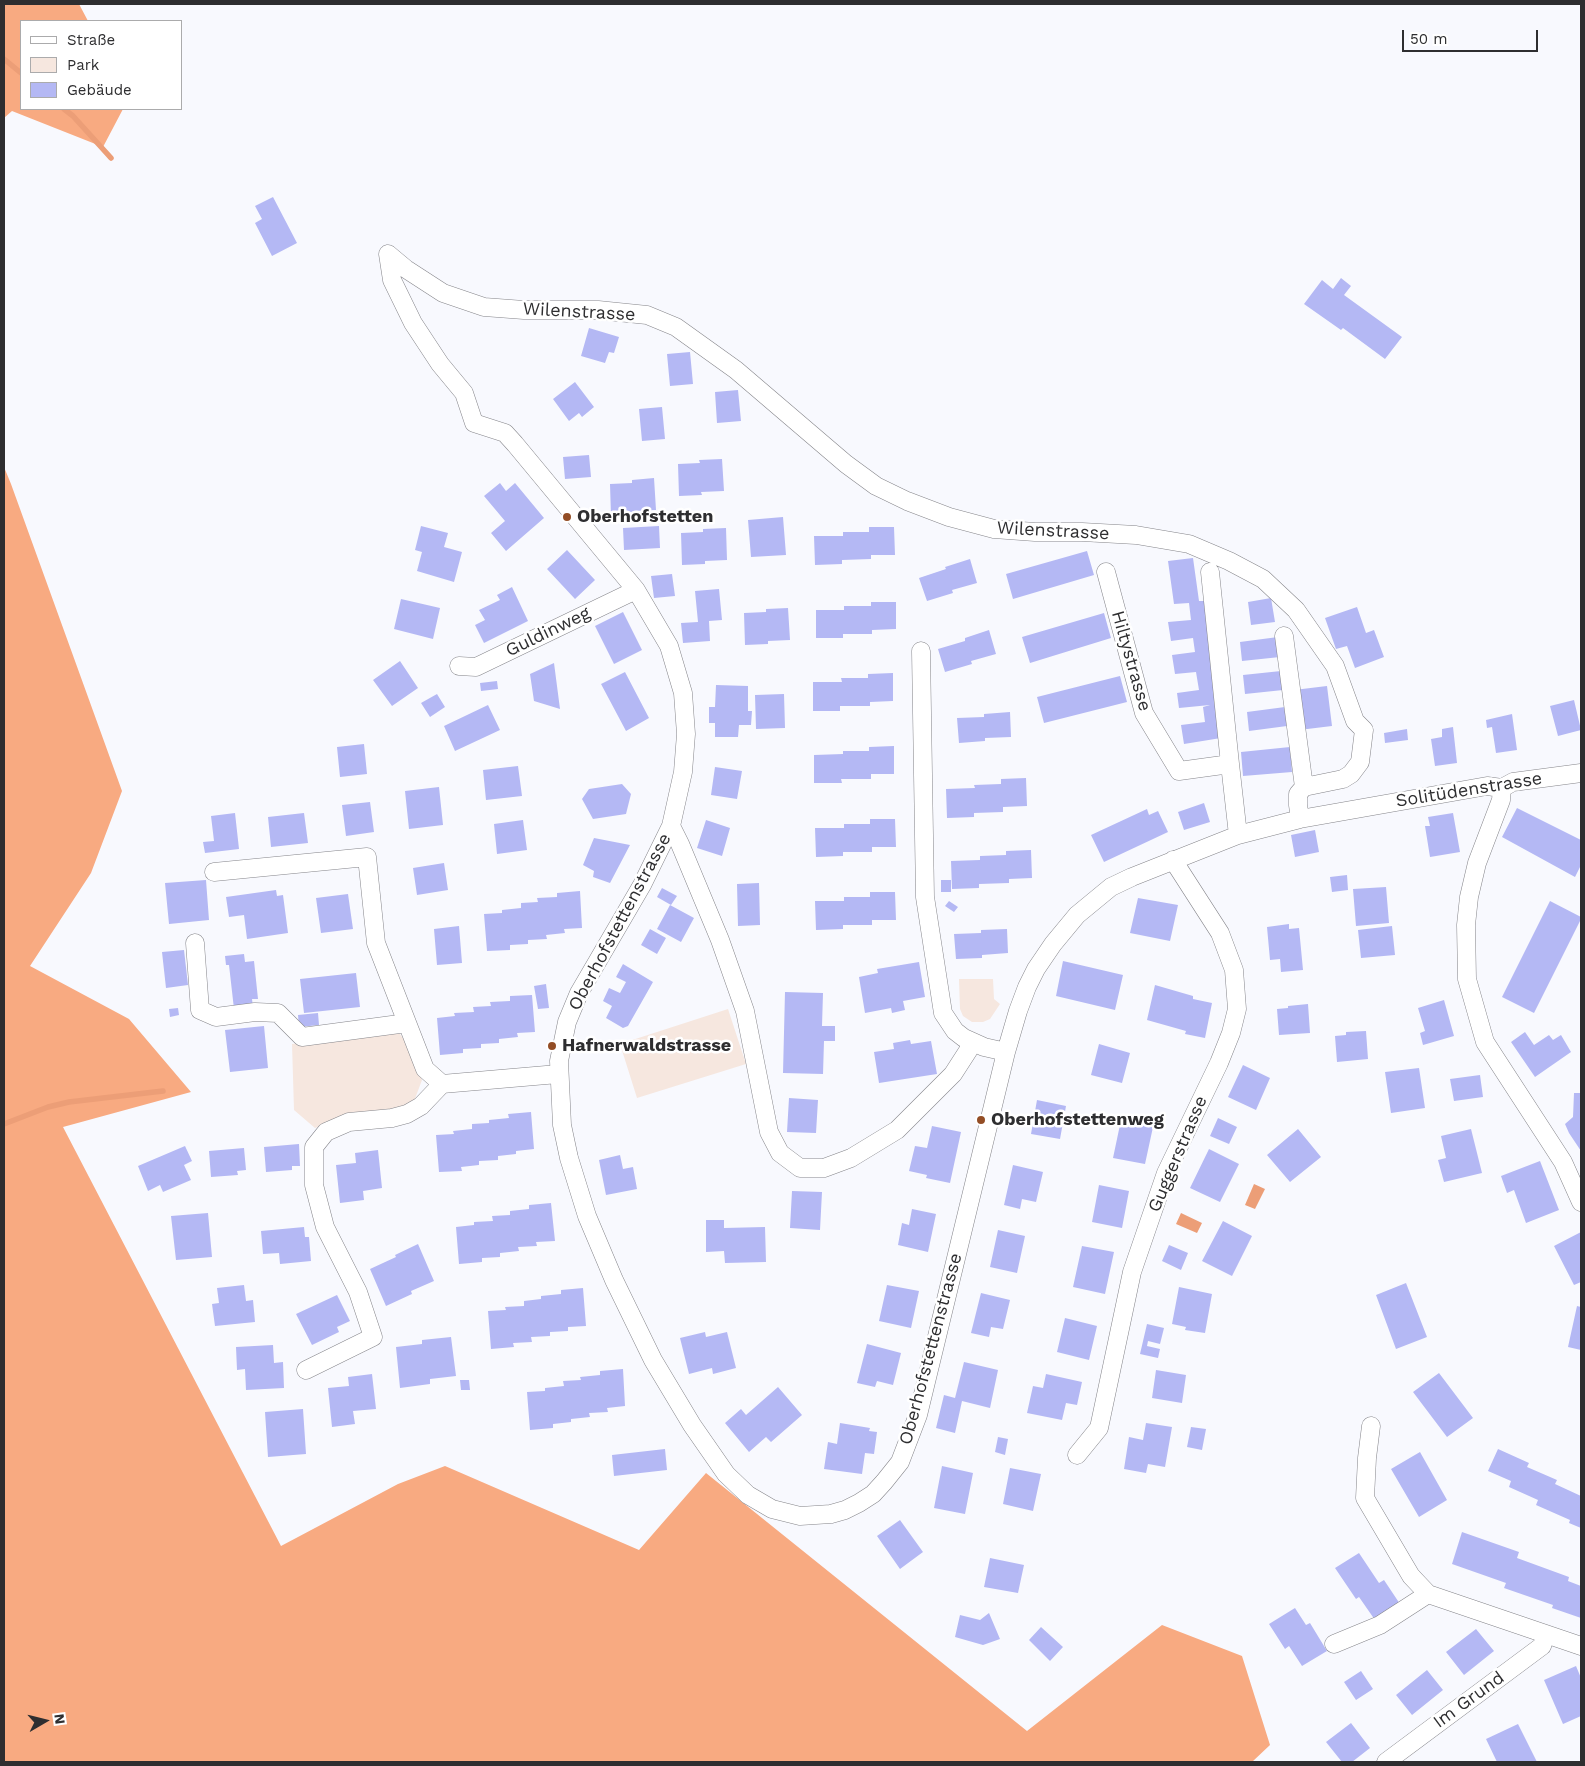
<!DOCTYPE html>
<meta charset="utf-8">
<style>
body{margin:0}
#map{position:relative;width:1585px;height:1766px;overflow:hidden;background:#f8f9fe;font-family:"Work Sans",sans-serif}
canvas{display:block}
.frame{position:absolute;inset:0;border:5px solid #2e2e30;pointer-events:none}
.legend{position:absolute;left:20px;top:20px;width:162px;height:90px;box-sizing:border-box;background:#fff;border:1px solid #ababac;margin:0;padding:6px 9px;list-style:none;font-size:15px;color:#2e2e30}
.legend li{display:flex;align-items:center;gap:10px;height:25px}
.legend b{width:25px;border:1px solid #ababac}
.north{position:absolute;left:20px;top:1696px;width:50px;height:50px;-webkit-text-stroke:4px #fff;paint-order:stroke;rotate:82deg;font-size:14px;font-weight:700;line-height:20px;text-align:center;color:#2e2e30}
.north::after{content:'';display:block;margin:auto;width:18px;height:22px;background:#2e2e30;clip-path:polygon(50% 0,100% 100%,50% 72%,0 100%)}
.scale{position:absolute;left:1402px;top:30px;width:136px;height:22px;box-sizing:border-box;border:2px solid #2e2e30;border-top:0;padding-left:6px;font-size:15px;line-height:18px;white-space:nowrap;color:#2e2e30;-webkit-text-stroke:4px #fff;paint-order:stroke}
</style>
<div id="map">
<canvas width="1585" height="1766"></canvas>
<div class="frame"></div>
<ul class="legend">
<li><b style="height:6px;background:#fff"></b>Straße</li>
<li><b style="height:14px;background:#f6e7df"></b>Park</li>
<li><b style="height:14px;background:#b4b8f4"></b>Gebäude</li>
</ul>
<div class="north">N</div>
<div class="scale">50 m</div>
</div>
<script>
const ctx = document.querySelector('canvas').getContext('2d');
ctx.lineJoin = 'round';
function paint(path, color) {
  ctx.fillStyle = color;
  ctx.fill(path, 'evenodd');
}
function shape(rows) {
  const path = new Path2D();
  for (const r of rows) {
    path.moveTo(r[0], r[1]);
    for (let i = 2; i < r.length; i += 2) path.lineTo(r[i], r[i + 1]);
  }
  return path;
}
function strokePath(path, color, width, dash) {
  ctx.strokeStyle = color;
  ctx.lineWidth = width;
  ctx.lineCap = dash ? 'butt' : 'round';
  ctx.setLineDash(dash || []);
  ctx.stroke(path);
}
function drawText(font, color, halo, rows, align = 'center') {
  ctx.font = font + ' "Work Sans",sans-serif';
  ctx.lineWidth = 5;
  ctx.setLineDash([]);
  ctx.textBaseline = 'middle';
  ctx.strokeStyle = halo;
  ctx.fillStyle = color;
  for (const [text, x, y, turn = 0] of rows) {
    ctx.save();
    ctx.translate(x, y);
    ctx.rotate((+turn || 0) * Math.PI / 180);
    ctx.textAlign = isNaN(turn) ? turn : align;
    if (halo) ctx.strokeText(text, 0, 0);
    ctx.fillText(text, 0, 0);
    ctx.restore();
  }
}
paint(shape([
 [959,979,993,979,994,999,1000,1004,990,1019,983,1022,972,1022,963,1016,960,1009],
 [728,1009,746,1064,637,1098,620,1044],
 [399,1033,409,1046,422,1080,413,1104,397,1110,348,1115,315,1128,294,1110,292,1044]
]), '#f6e7df');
paint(shape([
 [4,4,79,4,88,21,21,21,21,109,123,109,103,147,12,111,4,118],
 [4,467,11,484,122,791,91,873,30,966,129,1019,191,1092,63,1127,281,1546,398,1484,445,1466,639,1550,706,1473,1027,1731,1162,1625,1242,1656,1270,1745,1252,1762,4,1762]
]), '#f8aa81');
paint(shape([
 [1254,1184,1265,1189,1255,1209,1245,1205],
 [1181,1213,1202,1223,1197,1233,1176,1224]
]), '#ec9e77');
strokePath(shape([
 [4,59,21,73],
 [64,109,73,116,111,158],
 [4,1124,48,1107,69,1102,163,1091]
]), '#ec9e77', 5.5);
paint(shape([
 [273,197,297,243,272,256,255,223,262,219,255,206],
 [1341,278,1351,286,1344,295,1402,337,1385,359,1343,328,1341,330,1304,304,1322,280,1333,289],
 [589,328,619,337,614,353,609,352,605,363,581,356],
 [690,352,693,384,670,386,667,354],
 [575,382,594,407,582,417,579,413,569,421,553,399],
 [738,390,741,421,717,423,715,392],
 [662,407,665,439,642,441,639,409],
 [589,455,591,477,565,479,563,457],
 [722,459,724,491,701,492,702,495,679,496,678,464,700,463,699,460],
 [654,478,656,510,634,511,634,514,611,516,610,484,632,483,632,480],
 [500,483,506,491,515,483,544,518,506,551,491,533,505,521,484,496],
 [783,517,786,555,751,557,748,520],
 [421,526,448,533,444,547,462,552,454,582,417,571,422,552,415,550],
 [659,526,660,548,624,550,623,528],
 [869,527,894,527,895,555,871,555,871,559,842,560,842,564,815,565,814,536,843,536,843,532,869,532],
 [726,528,727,560,705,561,705,564,682,565,681,533,703,532,703,529],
 [567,550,595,580,575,599,547,569],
 [1087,551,1094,575,1013,599,1006,574],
 [1193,558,1199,601,1204,601,1221,738,1184,744,1181,725,1205,722,1203,707,1210,705,1179,708,1177,693,1199,690,1196,672,1175,674,1172,655,1195,652,1193,638,1171,641,1168,622,1191,620,1189,603,1174,604,1168,561],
 [970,559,977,583,952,590,953,593,927,601,919,578,946,569,945,567],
 [672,574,675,596,654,598,651,576],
 [512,587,528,621,484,643,475,625,485,620,479,610,500,600,497,595],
 [719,589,722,620,709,621,710,641,683,643,681,623,698,622,695,591],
 [1271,598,1275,622,1251,625,1248,602],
 [401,599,440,608,433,639,394,629],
 [871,602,896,602,896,629,872,630,872,634,843,634,843,638,816,638,816,610,844,610,844,606,871,606],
 [1357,607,1366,633,1374,630,1384,657,1355,668,1347,646,1336,649,1325,618],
 [788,608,790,640,768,641,768,644,745,645,744,613,766,612,766,609],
 [623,612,642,650,614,664,595,626],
 [1104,613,1111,638,1030,663,1022,637],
 [989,630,996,654,971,661,972,664,945,672,938,649,965,641,965,638],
 [1278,637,1280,657,1242,661,1240,642],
 [400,661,418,688,392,706,373,680],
 [554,663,560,709,534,701,530,674],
 [1281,671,1283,690,1245,694,1243,675],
 [625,672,649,718,626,731,601,684],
 [893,673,893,701,870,702,870,706,840,706,840,711,813,711,813,682,842,682,841,678,868,678,868,674],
 [1120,676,1127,702,1044,723,1037,697],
 [497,681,498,689,481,691,480,683],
 [716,685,748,686,748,711,752,711,751,725,739,725,738,737,715,737,715,723,709,723,709,707,715,707],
 [1327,686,1332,726,1299,730,1294,690],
 [437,694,445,707,430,717,421,703],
 [784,694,785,728,756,729,755,695],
 [1574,700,1581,730,1558,736,1550,706],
 [488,705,500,730,455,751,444,726],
 [1285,707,1287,726,1249,731,1247,712],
 [1010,712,1011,737,985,738,985,741,959,743,957,718,984,717,984,714],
 [1512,714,1517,750,1496,753,1492,727,1487,728,1486,720],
 [1453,727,1457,763,1435,766,1431,739,1442,737,1442,729],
 [1407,729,1408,740,1385,743,1384,733],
 [364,744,367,774,340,777,337,747],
 [894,746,894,774,871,774,871,779,841,779,842,783,814,783,814,755,843,754,843,751,869,751,869,747],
 [1290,747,1292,772,1243,776,1241,752],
 [518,766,522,796,486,800,483,770],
 [715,767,742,771,737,799,711,795],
 [1026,778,1027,806,1003,807,1003,812,974,813,974,817,947,818,946,789,975,788,974,785,1001,784,1001,779],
 [622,784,631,794,626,814,593,819,582,799,589,789],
 [439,787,443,825,409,829,405,791],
 [370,802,374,832,346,836,342,805],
 [1204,803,1210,822,1184,830,1178,812],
 [1517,808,1581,840,1581,865,1575,877,1502,837],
 [1147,809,1149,815,1158,811,1168,832,1104,862,1091,835],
 [235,813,239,849,205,853,203,842,214,841,211,816],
 [304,813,308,843,271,847,268,817],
 [1453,813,1460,852,1430,857,1425,826,1430,826,1428,817],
 [870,819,895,819,896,847,872,847,872,852,843,852,843,856,816,857,815,828,844,828,844,824,870,824],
 [523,820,527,850,497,854,494,824],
 [706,820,730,828,722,856,697,848],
 [1315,830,1319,852,1295,857,1291,835],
 [594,838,630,845,610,883,593,877,594,871,583,865],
 [1031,850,1032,878,1009,879,1009,883,979,884,979,888,952,889,951,861,980,860,980,856,1006,855,1006,851],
 [444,863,448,890,417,895,413,868],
 [1347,875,1348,890,1332,892,1330,877],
 [206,880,209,920,169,924,165,883],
 [941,880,951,880,951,892,941,892],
 [759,883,760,925,738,926,737,884],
 [1386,887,1389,923,1356,926,1353,889],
 [662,888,677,896,671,905,657,897],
 [276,890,277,896,283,895,288,933,247,939,244,915,229,917,226,897],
 [580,891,582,928,564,929,565,933,546,935,547,939,528,940,528,944,510,945,510,950,487,951,484,914,502,913,502,910,521,908,521,903,538,902,537,898,557,897,557,893],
 [870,892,895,892,896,920,872,920,872,925,843,925,843,929,816,930,815,901,844,901,844,897,870,897],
 [348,894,353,929,321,933,316,898],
 [1138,898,1178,905,1170,941,1130,933],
 [949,901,958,907,954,912,945,906],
 [1550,901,1581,917,1581,919,1534,1013,1502,997],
 [670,905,694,918,681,942,657,929],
 [1289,924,1289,929,1299,928,1303,970,1281,972,1280,959,1270,960,1267,927],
 [459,926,462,963,437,965,434,929],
 [1392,926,1395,955,1361,958,1358,930],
 [650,929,666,938,657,954,641,945],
 [1007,929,1008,953,982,955,982,958,956,959,954,934,981,933,981,930],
 [184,950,188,985,166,988,162,952],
 [244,954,245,962,254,961,258,999,252,999,253,1007,234,1009,229,965,226,965,225,956],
 [1063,961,1123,975,1115,1010,1056,996],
 [919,962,925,997,903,1001,905,1010,892,1013,891,1008,865,1013,859,977,878,973,877,969],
 [623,964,653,982,628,1026,623,1028,606,1018,612,1006,603,1001,609,988,620,993,626,982,616,977],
 [356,973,360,1007,304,1013,300,979],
 [546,984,549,1008,538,1009,534,986],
 [1155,985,1193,996,1193,999,1212,1003,1205,1038,1185,1034,1186,1031,1147,1020],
 [785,992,823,993,822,1026,835,1026,835,1041,824,1041,823,1074,783,1073],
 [532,995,535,1032,517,1033,518,1037,499,1039,499,1043,481,1044,481,1048,463,1049,463,1053,440,1055,437,1018,455,1016,454,1013,474,1012,473,1007,491,1006,490,1002,510,1001,510,996],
 [1444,1000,1454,1036,1423,1045,1420,1033,1425,1031,1418,1008],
 [1308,1004,1310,1033,1279,1035,1277,1009,1288,1008,1288,1006],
 [178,1008,179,1015,170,1017,169,1009],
 [318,1013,319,1025,299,1027,298,1015],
 [264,1026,268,1068,230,1072,225,1030],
 [1366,1031,1368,1059,1337,1062,1335,1036,1346,1035,1346,1032],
 [1525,1032,1534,1045,1549,1035,1553,1040,1561,1035,1571,1052,1535,1077,1511,1042],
 [910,1040,911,1044,931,1041,937,1074,879,1083,874,1052,894,1049,893,1043],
 [1099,1044,1130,1053,1122,1083,1091,1075],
 [1243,1065,1270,1078,1256,1110,1228,1097],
 [1419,1068,1425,1108,1391,1113,1385,1072],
 [1480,1075,1483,1097,1454,1101,1450,1079],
 [1574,1093,1581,1093,1581,1151,1569,1133,1565,1124,1573,1117],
 [789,1098,818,1100,816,1133,787,1132],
 [1037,1100,1066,1106,1060,1139,1031,1134],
 [531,1112,534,1149,516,1151,516,1154,498,1156,498,1160,479,1161,479,1165,461,1167,462,1171,439,1172,436,1135,454,1134,453,1131,472,1129,472,1124,489,1123,489,1120,509,1118,508,1114],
 [1218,1118,1237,1127,1229,1144,1210,1136],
 [1121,1120,1153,1127,1145,1164,1113,1158],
 [932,1126,961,1132,950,1183,926,1178,927,1175,909,1171,915,1146,927,1148],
 [1298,1129,1321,1157,1290,1182,1267,1155],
 [1471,1129,1482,1173,1444,1182,1438,1160,1446,1158,1441,1136],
 [299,1144,300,1166,292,1166,292,1170,266,1172,264,1147],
 [185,1146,192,1161,184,1165,191,1180,163,1192,160,1185,148,1191,138,1166],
 [244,1148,246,1170,237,1171,238,1175,211,1177,209,1151],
 [1209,1149,1239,1164,1220,1202,1190,1188],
 [378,1150,382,1188,363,1191,364,1200,340,1203,336,1165,356,1163,355,1153],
 [620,1155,623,1169,633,1167,637,1189,606,1195,599,1160],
 [1540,1161,1559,1210,1526,1223,1514,1190,1507,1193,1501,1176],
 [1013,1165,1043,1172,1036,1202,1022,1199,1020,1209,1004,1205],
 [1099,1185,1129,1191,1122,1228,1092,1222],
 [792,1191,822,1192,820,1230,790,1228],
 [551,1203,555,1241,536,1242,537,1246,518,1247,519,1251,500,1253,500,1257,482,1258,482,1262,459,1264,456,1227,474,1225,474,1222,493,1221,492,1216,510,1215,510,1211,529,1209,529,1205],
 [912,1209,936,1214,928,1252,898,1245,902,1223,909,1225],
 [208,1213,212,1257,176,1260,171,1216],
 [706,1220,724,1220,724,1228,765,1227,766,1262,725,1263,724,1251,706,1252],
 [1223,1221,1252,1236,1232,1276,1202,1261],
 [304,1227,305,1237,309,1237,311,1261,280,1264,279,1253,263,1254,261,1231],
 [998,1230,1025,1236,1017,1273,990,1267],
 [1581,1232,1581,1282,1574,1285,1554,1246],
 [418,1244,434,1281,411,1291,412,1294,386,1306,370,1269,396,1257,395,1255],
 [1169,1245,1188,1253,1181,1270,1162,1261],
 [1082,1246,1114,1252,1105,1294,1073,1287],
 [1406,1283,1427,1337,1396,1349,1376,1295],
 [244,1285,246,1301,253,1300,255,1322,215,1326,212,1304,219,1303,217,1288],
 [887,1285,919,1291,911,1328,879,1321],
 [1179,1287,1212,1294,1205,1333,1185,1330,1186,1327,1172,1324],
 [583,1288,586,1326,568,1327,568,1331,550,1332,550,1336,531,1337,532,1342,513,1343,514,1347,491,1349,488,1311,506,1310,505,1307,524,1306,524,1301,541,1299,541,1296,561,1294,561,1290],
 [981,1293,1010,1300,1003,1329,991,1327,989,1337,971,1333],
 [337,1295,350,1321,337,1327,339,1332,312,1345,296,1314],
 [1577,1306,1581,1307,1581,1350,1568,1347],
 [1065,1318,1097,1326,1089,1360,1057,1352],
 [1147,1324,1164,1328,1160,1344,1148,1341,1147,1346,1160,1349,1158,1358,1140,1354],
 [705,1332,706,1337,727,1332,736,1368,713,1374,712,1368,689,1374,680,1338],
 [451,1337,456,1376,430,1379,430,1384,400,1388,396,1347,422,1344,422,1340],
 [867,1344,901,1353,893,1385,877,1381,875,1387,857,1383],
 [273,1345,274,1363,283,1362,284,1388,246,1390,245,1369,237,1370,236,1347],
 [964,1362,998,1370,990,1408,962,1401,955,1433,936,1428,944,1395,955,1398],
 [623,1369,625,1406,607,1408,608,1412,589,1413,590,1417,571,1419,571,1422,553,1424,553,1428,530,1430,527,1392,545,1391,545,1388,564,1386,563,1381,581,1380,580,1377,600,1375,600,1371],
 [1156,1370,1186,1375,1182,1403,1152,1398],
 [1439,1373,1473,1418,1447,1437,1413,1392],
 [372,1374,376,1409,353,1411,355,1424,332,1427,328,1388,349,1386,348,1377],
 [1046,1374,1082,1382,1077,1405,1066,1403,1062,1420,1027,1413,1033,1386,1043,1388],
 [460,1380,469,1380,470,1390,461,1390],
 [778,1387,802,1415,771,1442,766,1437,749,1452,725,1423,741,1409,746,1415],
 [303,1409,306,1454,268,1457,265,1412],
 [840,1423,870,1428,869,1431,877,1432,874,1454,865,1453,862,1474,824,1469,828,1442,837,1444],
 [1146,1423,1172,1427,1165,1467,1148,1464,1146,1473,1124,1469,1129,1437,1143,1440],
 [1191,1427,1206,1429,1202,1450,1187,1447],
 [998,1437,1008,1439,1005,1455,995,1452],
 [665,1449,667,1470,614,1476,612,1455],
 [1498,1449,1529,1463,1527,1467,1557,1480,1555,1484,1581,1496,1581,1528,1569,1523,1570,1520,1536,1505,1538,1500,1509,1487,1511,1481,1488,1471],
 [1420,1452,1447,1500,1419,1517,1391,1469],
 [942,1466,973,1473,965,1514,934,1508],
 [1010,1468,1041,1474,1033,1511,1003,1504],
 [900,1520,923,1552,900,1569,877,1536],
 [1462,1532,1519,1552,1517,1558,1569,1577,1568,1581,1581,1586,1581,1618,1552,1608,1553,1605,1504,1588,1506,1583,1452,1564],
 [1359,1553,1379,1583,1384,1580,1400,1604,1375,1620,1359,1597,1356,1599,1335,1568],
 [990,1558,1024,1565,1018,1593,984,1587],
 [1295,1608,1306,1625,1310,1623,1327,1651,1302,1666,1289,1646,1285,1649,1269,1624],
 [989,1613,1000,1639,983,1645,955,1637,960,1615,980,1620],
 [1041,1627,1063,1647,1050,1661,1029,1640],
 [1476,1629,1494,1651,1464,1675,1446,1652],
 [1576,1666,1581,1678,1581,1716,1563,1724,1544,1680],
 [1427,1670,1443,1690,1412,1715,1396,1695],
 [1361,1671,1373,1689,1356,1700,1344,1682],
 [1351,1723,1370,1748,1352,1762,1342,1762,1326,1742],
 [1518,1724,1537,1762,1497,1762,1486,1739]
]), '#b4b8f4');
const street = shape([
 [388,254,392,280,413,323,440,364,464,393,474,423,505,433,515,444,636,590,669,646,683,693,686,734,683,772,671,826,642,885,579,993,567,1022,559,1061,562,1125,569,1158,587,1216,614,1280,653,1360,692,1425,726,1474,748,1495,772,1509,800,1516,831,1514,845,1510,859,1503,873,1494,884,1482,900,1462,918,1415,1006,1052,1018,1011,1027,987,1036,969,1053,944,1077,915,1111,887,1132,877,1238,835,1300,819,1487,786,1502,788,1513,782,1581,773],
 [388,254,406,269,443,293,484,307,524,310,598,310,647,315,676,327,736,370,846,464,876,486,907,501,949,517,994,529,1035,532,1082,532,1136,535,1189,544,1229,561,1263,579,1296,610,1335,666,1355,721,1364,730,1360,762,1351,774,1343,779,1304,787,1298,794,1298,805,1300,819],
 [1106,572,1144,713,1179,771,1230,764,1238,835],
 [1210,572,1230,764],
 [1284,636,1304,787],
 [921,651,925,897,943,1013,955,1031,964,1038,984,1047,1006,1052],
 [459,666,476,667,636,590],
 [1502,788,1501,800,1477,863,1469,897,1466,925,1467,979,1485,1042,1563,1162,1581,1202],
 [671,826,680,844,720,940,745,1011,769,1132,780,1153,800,1168,824,1168,851,1158,897,1130,953,1074,973,1043],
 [214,872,367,857,376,943,425,1069,442,1084],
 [195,943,200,1010,216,1017,255,1012,278,1013,302,1037,407,1023],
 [306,1370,373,1337,358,1292,325,1227,314,1185,314,1147,326,1132,349,1122,392,1118,407,1114,421,1106,442,1084,558,1074],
 [1371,1426,1367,1458,1365,1498,1411,1576,1428,1594,1581,1646],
 [1077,1455,1099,1428,1132,1272,1166,1173,1219,1063,1231,1033,1237,1009,1234,970,1220,933,1173,860],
 [1334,1644,1380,1625,1428,1594],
 [1386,1762,1542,1646,1546,1634]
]);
strokePath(street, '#85858a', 19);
strokePath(street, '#fff', 18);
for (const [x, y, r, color] of [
 [567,517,5,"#934d25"],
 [552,1046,5,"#934d25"],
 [981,1120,5,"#934d25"]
]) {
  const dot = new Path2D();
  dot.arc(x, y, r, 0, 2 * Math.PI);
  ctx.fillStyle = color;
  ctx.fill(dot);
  strokePath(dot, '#fff', 2);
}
drawText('18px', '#2e2e30', '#fff', [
 ["Wilenstrasse",579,312,3],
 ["Wilenstrasse",1053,531,3],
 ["Guldinweg",548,632,-26],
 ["Hiltystrasse",1131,661,74],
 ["Solitüdenstrasse",1469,790,-9],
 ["Oberhofstettenstrasse",620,922,-62],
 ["Guggerstrasse",1178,1154,-67],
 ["Oberhofstettenstrasse",931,1349,-75],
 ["Im Grund",1469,1700,-36]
]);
drawText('bold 18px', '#2e2e30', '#fff', [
 ["Oberhofstetten",577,517],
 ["Hafnerwaldstrasse",562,1046],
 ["Oberhofstettenweg",991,1120]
], 'left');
</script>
